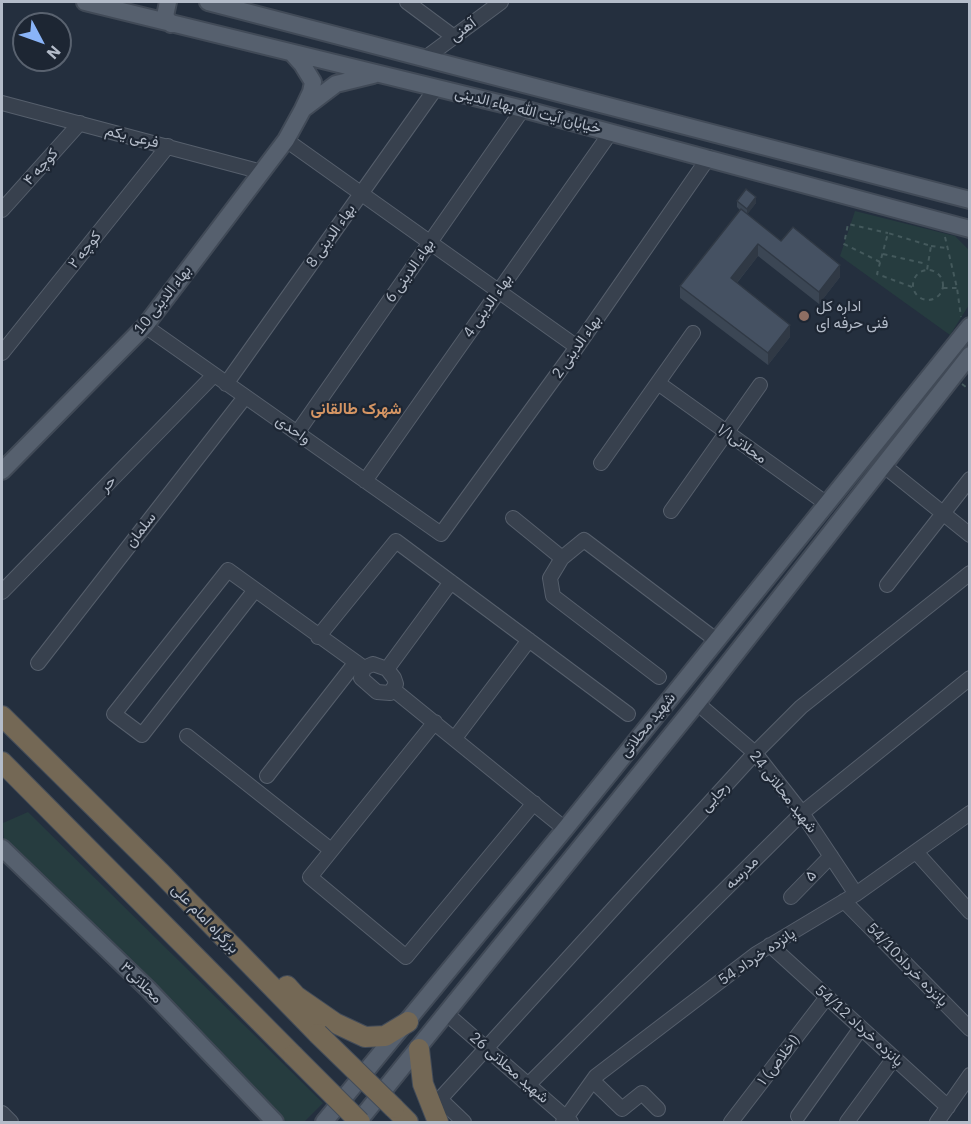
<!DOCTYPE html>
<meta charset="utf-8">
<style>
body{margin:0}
#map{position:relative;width:971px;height:1124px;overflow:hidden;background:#242f3e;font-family:"IBM Plex Sans",sans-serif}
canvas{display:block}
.frame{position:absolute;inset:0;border:3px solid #b4bcc9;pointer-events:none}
.north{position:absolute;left:12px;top:12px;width:60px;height:60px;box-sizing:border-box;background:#1d2633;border:2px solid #59626f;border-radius:50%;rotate:131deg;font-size:16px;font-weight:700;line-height:24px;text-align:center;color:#b4bcc9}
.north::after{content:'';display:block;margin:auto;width:21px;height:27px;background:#8ab4f8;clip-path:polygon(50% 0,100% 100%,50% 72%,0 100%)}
</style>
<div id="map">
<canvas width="971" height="1124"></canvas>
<div class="frame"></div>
<div class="north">N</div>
</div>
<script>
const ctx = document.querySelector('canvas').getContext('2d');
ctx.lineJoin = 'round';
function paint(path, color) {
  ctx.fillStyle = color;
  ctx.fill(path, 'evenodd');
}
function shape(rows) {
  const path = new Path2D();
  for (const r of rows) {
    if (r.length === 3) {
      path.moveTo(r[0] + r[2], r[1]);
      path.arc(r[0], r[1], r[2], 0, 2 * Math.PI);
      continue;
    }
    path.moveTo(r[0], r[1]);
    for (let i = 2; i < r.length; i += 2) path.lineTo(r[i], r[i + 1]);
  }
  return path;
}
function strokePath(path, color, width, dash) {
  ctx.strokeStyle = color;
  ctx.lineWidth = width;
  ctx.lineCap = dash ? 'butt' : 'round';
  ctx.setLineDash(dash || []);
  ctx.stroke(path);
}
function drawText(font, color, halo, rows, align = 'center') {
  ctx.font = font + ' "IBM Plex Sans",Vazirmatn,sans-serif';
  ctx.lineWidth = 4.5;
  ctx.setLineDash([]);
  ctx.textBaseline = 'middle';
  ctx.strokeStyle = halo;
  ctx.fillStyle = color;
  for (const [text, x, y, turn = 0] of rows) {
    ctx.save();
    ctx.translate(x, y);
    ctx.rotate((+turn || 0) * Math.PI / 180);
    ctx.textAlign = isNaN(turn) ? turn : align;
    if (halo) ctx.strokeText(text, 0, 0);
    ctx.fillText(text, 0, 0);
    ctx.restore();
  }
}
paint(shape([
 [855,211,955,236,968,249,969,305,950,335,840,256],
 [28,812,323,1103,304,1122,286,1122,226,1059,4,840,3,823]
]), '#263c3f');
const minor = shape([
 [407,2,454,37],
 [424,59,501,2],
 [2,103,262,172],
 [286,140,577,347],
 [2,210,80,123],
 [145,326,441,534,577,347,709,157],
 [2,353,168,146],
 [658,383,827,504],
 [226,384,436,88],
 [297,433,523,109],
 [601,463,693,333],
 [883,465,970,535],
 [365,481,611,132],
 [671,511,760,385],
 [513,518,562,558],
 [887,585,970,479],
 [255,590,142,735,114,714,228,570,364,668],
 [2,592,214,375],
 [318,637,396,541,628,714],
 [38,663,245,397],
 [373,664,387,669,394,678,396,684,390,693,377,692,361,678,364,668,373,664],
 [387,669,451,582],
 [659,677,553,596,550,578,562,558,584,540,716,640],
 [394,690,565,829],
 [697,703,755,753,802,813,856,894],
 [435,722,310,877,406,957,534,803],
 [187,736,331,850],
 [455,738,529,640],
 [267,776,356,662],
 [916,852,970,912],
 [791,897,831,856],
 [844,901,970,1029],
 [770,945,948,1107],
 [448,1015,571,1122],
 [593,1081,622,1109,642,1093,658,1109],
 [528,1085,802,813,970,678],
 [2,1113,11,1122],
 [798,1116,861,1028],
 [464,1122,440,1099,755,753,801,707,970,573],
 [563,1122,596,1076,756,954,856,894,970,813],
 [731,1122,827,997],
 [847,1122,894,1058],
 [937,1122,970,1075]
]);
const major = shape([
 [85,2,523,109,970,229],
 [168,2,165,16,171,24],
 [208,2,970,200],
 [292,53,302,64,313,82,311,92,303,109,336,84,373,75],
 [2,471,145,326,286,140,303,109],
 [2,848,148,989,275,1122],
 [324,1122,565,829,970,326],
 [358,1122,697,703,970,355]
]);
const highway = shape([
 [2,716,161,873,318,1034],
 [2,762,293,1055],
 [287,986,296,996,335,1023,365,1037,385,1036,408,1022],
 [419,1049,423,1084,438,1122],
 [394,1108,408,1122]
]);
strokePath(minor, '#565f6c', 16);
strokePath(major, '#414a57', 20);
strokePath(highway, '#434c59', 22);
strokePath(shape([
 [945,237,957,288,961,317],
 [931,246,946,248],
 [883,254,927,264],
 [880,262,844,244,848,224,888,233],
 [928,285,15],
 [912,287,877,274,888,233,931,246,927,270],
 [943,288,957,288],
 [962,384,970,390]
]), '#44595c', 2, [4.5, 4.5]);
strokePath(minor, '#38414e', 14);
strokePath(major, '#56606e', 16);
strokePath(highway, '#746855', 20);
const highwayBridge = shape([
 [318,1034,394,1108],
 [293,1055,360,1122]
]);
strokePath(highwayBridge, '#434c59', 22, []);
strokePath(highwayBridge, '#746855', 20);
paint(shape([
 [737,201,756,203,747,214,781,241,840,277,819,304,758,256,737,283,790,337,768,365,680,298,680,286,740,210,737,207]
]), '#3b4654');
paint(shape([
 [756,197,756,203,747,215,747,209],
 [758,244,758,256,731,290,731,278],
 [840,265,840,277,819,304,819,292],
 [790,325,790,337,768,365,768,353]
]), '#303945');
const building = shape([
 [746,189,756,197,747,209,737,201,746,189],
 [741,209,781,241,793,227,840,265,819,292,758,244,731,278,790,325,768,353,680,286,741,209]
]);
paint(building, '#455162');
strokePath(building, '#303945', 1.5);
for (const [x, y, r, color] of [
 [804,316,6,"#8d6e63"]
]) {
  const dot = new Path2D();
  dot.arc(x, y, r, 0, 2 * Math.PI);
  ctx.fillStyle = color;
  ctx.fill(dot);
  strokePath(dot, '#1d2633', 2);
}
drawText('15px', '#b4bcc9', '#1d2633', [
 ["آهنی",463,30,-37],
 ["خیابان آیت الله بهاء الدینی",528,111,14],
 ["فرعی یکم",132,137,14],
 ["کوچه ۴",41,167,-48],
 ["بهاء الدینی 8",331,236,-55],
 ["کوچه ۲",85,250,-51],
 ["بهاء الدینی 6",410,271,-55],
 ["بهاء الدینی 10",163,300,-52],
 ["بهاء الدینی 4",488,306,-55],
 ["بهاء الدینی 2",577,347,-55],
 ["واحدی",293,430,35],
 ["محلاتی۱/۱",742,444,36],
 ["حر",108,484,-46],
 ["سلمان",141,530,-52],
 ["شهید محلاتی",648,725,-51],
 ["شهید محلاتی 24",783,792,52],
 ["رجایی",715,797,-48],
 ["مدرسه",742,873,-45],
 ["۵",811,876,-45],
 ["بزرگراه امام علی",205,919,46],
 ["پانزده خرداد 54",757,957,-34],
 ["پانزده خرداد54/10",907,965,46],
 ["محلاتی۳",141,983,45],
 ["پانزده خرداد 54/12",859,1026,42],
 ["۱ (اخلاص)",779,1060,-52],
 ["شهید محلاتی 26",509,1068,41]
]);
drawText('15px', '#b4bcc9', '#1d2633', [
 ["اداره کل",816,307],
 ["فنی حرفه ای",816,324]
], 'left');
drawText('bold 16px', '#d59563', '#1d2633', [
 ["شهرک طالقانی",356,409]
]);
</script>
